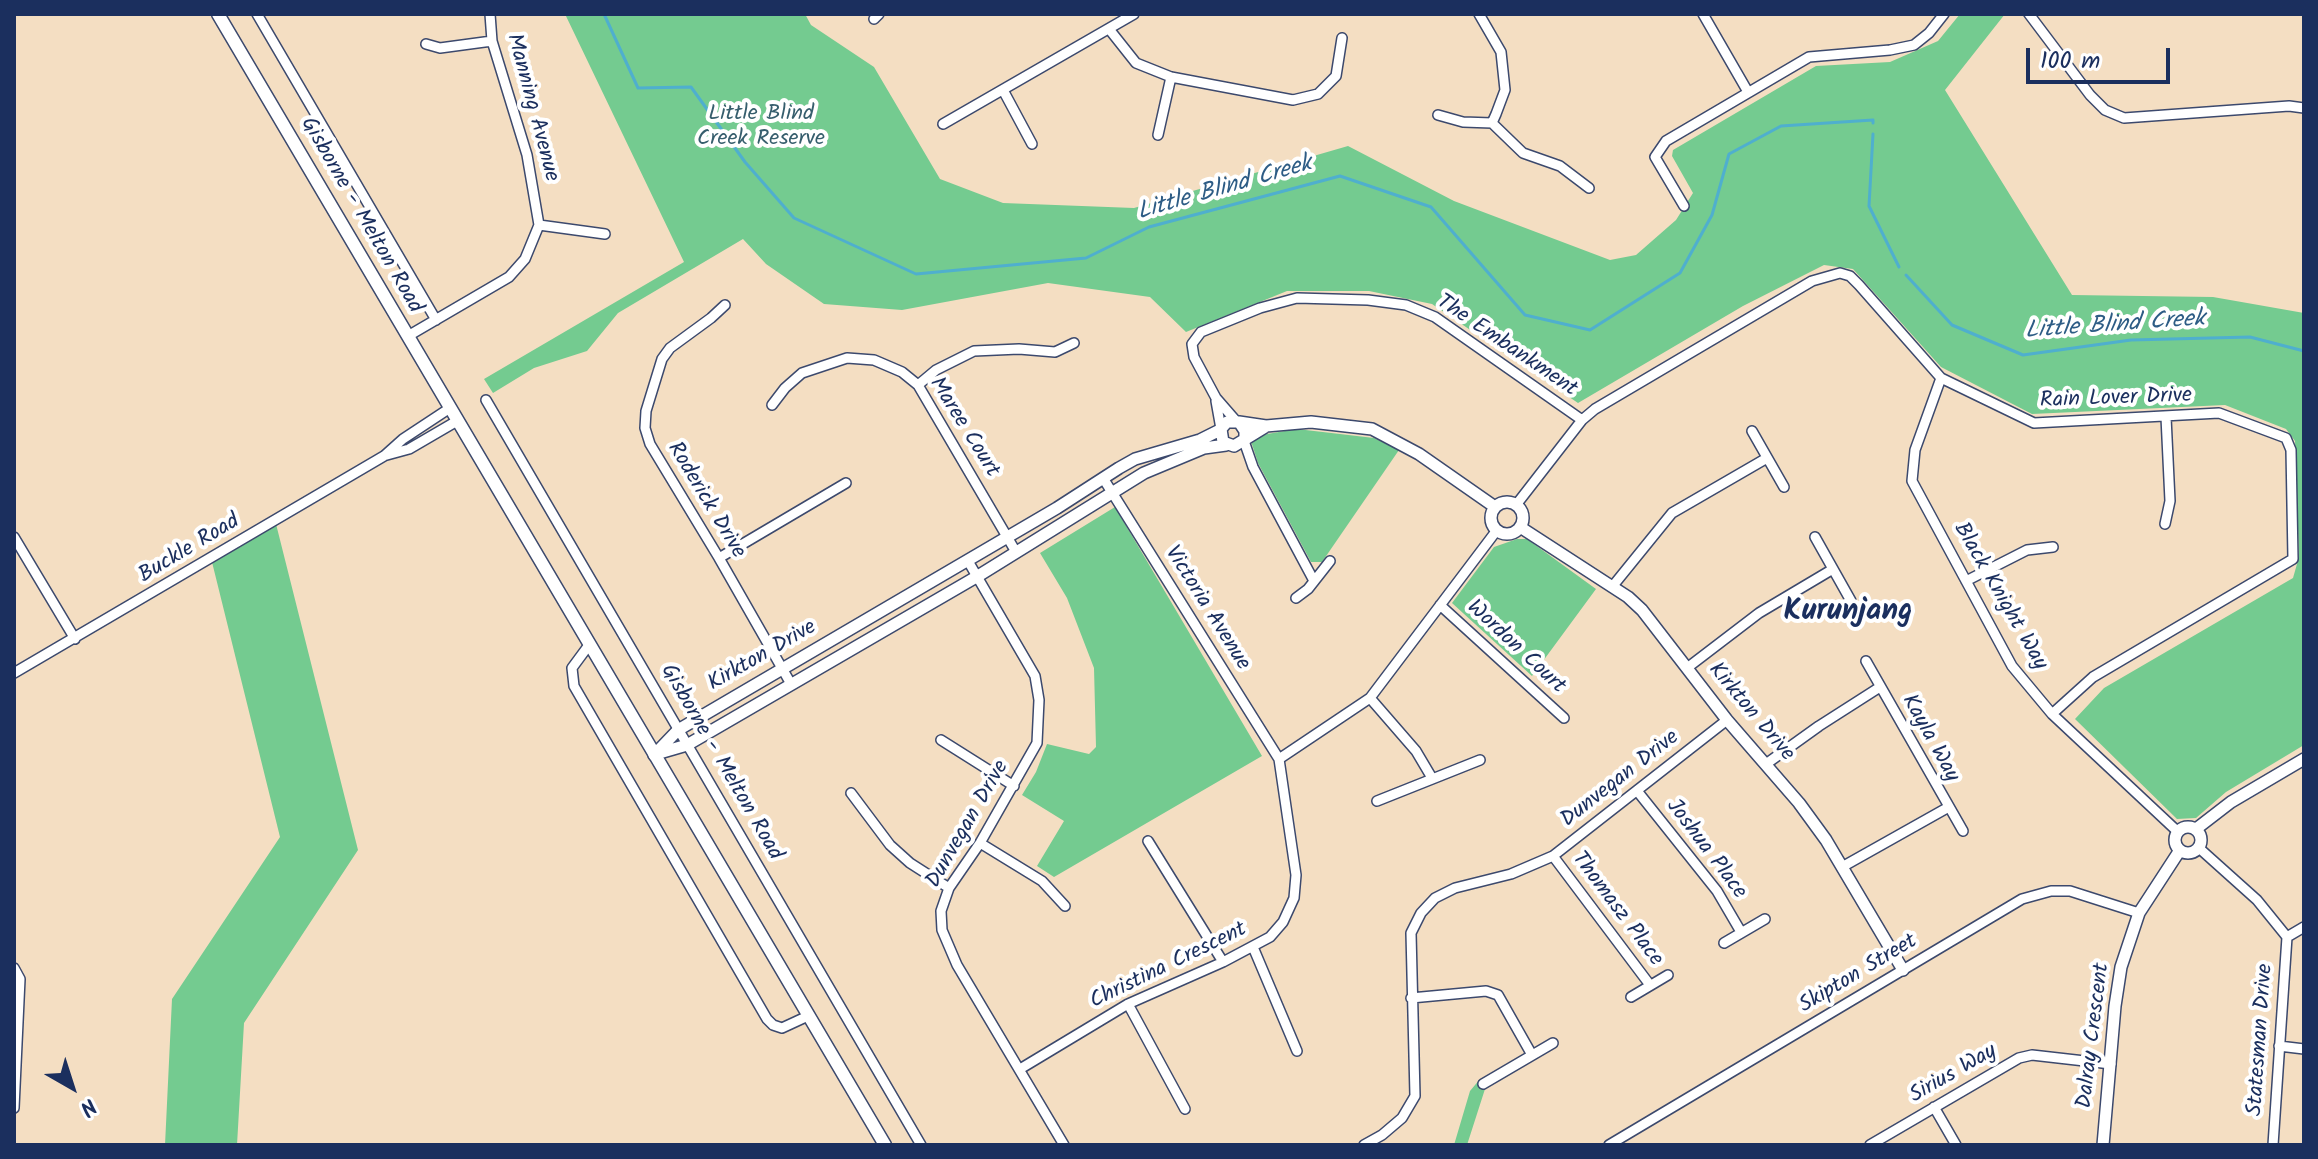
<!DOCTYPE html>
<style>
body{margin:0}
#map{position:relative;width:2318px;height:1159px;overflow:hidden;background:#f4dec2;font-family:Kalam,sans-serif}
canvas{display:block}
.frame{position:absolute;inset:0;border:16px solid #1b2f5e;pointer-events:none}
.north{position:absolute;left:32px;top:1047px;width:80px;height:80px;-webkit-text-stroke:6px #fff;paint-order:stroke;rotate:141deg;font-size:22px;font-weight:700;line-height:32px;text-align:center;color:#1b2f5e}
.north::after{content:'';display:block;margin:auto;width:28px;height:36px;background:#1b2f5e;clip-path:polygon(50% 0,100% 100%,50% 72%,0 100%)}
.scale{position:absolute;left:2026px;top:48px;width:144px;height:36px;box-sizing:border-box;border:4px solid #1b2f5e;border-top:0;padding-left:10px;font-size:24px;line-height:28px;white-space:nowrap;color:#1b2f5e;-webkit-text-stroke:6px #fff;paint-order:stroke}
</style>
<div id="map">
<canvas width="2318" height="1159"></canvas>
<div class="frame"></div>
<div class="north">N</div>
<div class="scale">100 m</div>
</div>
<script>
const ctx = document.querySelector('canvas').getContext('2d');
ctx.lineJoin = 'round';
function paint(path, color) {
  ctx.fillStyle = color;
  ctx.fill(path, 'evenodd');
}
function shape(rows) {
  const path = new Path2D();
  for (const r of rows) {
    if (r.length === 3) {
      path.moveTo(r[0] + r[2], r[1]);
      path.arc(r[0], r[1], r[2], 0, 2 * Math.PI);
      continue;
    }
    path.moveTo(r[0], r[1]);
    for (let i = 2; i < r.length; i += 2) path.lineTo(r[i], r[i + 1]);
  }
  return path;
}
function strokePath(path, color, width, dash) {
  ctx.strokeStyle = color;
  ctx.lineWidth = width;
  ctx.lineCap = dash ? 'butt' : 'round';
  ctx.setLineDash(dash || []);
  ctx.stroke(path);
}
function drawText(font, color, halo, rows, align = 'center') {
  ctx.font = font + ' Kalam,sans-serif';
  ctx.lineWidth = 8;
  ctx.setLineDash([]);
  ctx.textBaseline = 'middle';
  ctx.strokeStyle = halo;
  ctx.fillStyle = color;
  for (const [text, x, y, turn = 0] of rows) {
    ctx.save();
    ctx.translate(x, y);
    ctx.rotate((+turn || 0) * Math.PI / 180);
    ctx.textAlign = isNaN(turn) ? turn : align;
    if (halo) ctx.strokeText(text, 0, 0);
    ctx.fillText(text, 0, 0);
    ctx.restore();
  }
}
paint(shape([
 [565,14,805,14,811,25,874,67,940,179,1003,203,1134,208,1348,146,1454,201,1610,260,1636,255,1676,220,1693,193,1672,156,1673,150,1816,66,1890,62,1938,41,1960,14,2005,14,1945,90,2072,295,2213,297,2304,313,2304,745,2226,792,2196,818,2177,819,2075,719,2104,688,2293,578,2299,557,2295,441,2286,429,2225,405,2032,414,1941,367,1853,269,1824,265,1743,306,1578,403,1432,304,1369,291,1287,291,1186,332,1150,297,1048,283,902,310,824,304,766,264,743,239,618,313,587,351,534,368,493,393,484,379,684,262],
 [1297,429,1374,438,1399,450,1322,562,1311,562,1258,463,1251,441,1267,434],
 [1115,507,1262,756,1054,877,1037,866,1064,821,1022,795,1036,772,1047,744,1089,754,1096,747,1094,668,1067,598,1040,553],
 [275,520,358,850,244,1023,237,1145,165,1145,172,999,280,837,211,558],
 [1517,539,1527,539,1596,589,1532,676,1452,603,1494,547],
 [1480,1079,1485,1089,1467,1145,1454,1145,1470,1091]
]), '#74cb90');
strokePath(shape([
 [604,14,638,88,691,87,745,162,794,218,916,274,1086,258,1149,227,1340,176,1431,207,1525,315,1590,330,1680,273,1712,215,1729,154,1781,126,1873,120,1873,123],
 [1873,134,1869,206,1899,267],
 [1906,275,1952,325,2023,355,2131,340,2250,337,2304,351]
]), '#4fafce', 3);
const minor = shape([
 [257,14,436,320],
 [1703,14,1748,92],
 [2029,14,2090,95,2105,110,2124,118,2289,106,2304,108],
 [874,19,879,14],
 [1109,29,1136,63,1171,77,1293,100,1318,94,1336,76,1342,38],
 [426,44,440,48,492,41],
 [1003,90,1032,144],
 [1438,115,1463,122,1492,123,1496,114,1505,90,1501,52,1479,14],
 [1492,123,1523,153,1560,166,1589,188],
 [943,124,1134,14],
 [1158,135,1171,77],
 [1684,206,1655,157,1666,141,1809,57,1890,50,1914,45,1929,33,1944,14],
 [539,225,605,234],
 [725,305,711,318,670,348,662,359,646,411,645,428,650,444,719,558,791,684],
 [408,336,509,277,525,259,539,225,527,155,492,41,490,14],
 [1941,378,1915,450,1912,481,2012,666,2052,714,2177,831],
 [918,385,936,370,974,351,1019,349,1055,352,1074,343],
 [486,400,921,1145],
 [1216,401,1221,429],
 [772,405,785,388,802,373,847,358,874,360,902,372,918,385,1016,552],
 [1236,421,1216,398,1194,357,1192,344,1201,332,1260,308,1297,298,1368,300,1406,305,1435,317,1582,420],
 [1752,431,1784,487],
 [1244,441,1253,467,1314,581],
 [387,455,409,449,457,421],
 [1103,478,1279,759],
 [1516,505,1582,420,1595,409,1812,281,1840,273,1850,276,1859,285,1941,378,2034,423,2219,413,2286,438,2291,450,2293,559,2093,677,2052,714],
 [2165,524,2170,501,2166,417],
 [14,537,75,639],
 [1815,537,1851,601],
 [719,558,846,483],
 [968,561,1035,676,1039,700,1037,743,980,843,949,888,941,911,942,930,957,965,1064,1145],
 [1966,581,2027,550,2053,547],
 [1612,587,1672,513,1767,458],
 [1296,598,1308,589,1330,561],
 [1440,605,1564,718],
 [589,645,572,668,574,686,767,1019,773,1025,782,1028,808,1016],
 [1866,661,1963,831],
 [1687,668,1759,613,1833,569],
 [14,673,384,456,403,439,450,408],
 [1370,698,1416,751,1432,778],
 [941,740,1014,786],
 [1766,764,1819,726,1880,687],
 [1638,792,1717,891,1741,932],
 [851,793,890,845,910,863,949,888],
 [1377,801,1480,760],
 [1148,841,1223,962],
 [980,843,1042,881,1065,906],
 [2199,848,2257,900,2287,937,2304,927],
 [1553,856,1650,985],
 [1842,867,1947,808],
 [1724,943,1765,919],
 [1253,947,1297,1051],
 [14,968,20,979,14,1108],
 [1631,997,1668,975],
 [1411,998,1486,991,1498,995,1532,1055],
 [1128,1004,1185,1109],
 [2279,1046,2304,1049],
 [1020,1069,1128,1004,1223,962,1270,937,1283,922,1294,898,1296,875,1279,759,1370,698,1497,530],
 [1483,1084,1553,1043],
 [1934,1107,1956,1145],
 [1364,1145,1382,1135,1402,1118,1415,1096,1411,933,1421,913,1435,898,1455,888,1511,874,1553,856,1727,720],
 [1609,1145,2022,899,2051,891,2070,891,2139,913],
 [1870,1145,2019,1058,2032,1055,2111,1064],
 [2273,1145,2287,937]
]);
const tertiary = shape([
 [1239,422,1266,426,1311,422,1372,429,1419,454,1495,507],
 [1245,439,1245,431,1239,422,1227,422,1221,429,1223,442,1234,446,1265,427],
 [1507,518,16],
 [1520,527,1628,597,1642,610,1727,720,1799,803,1826,840,1903,970],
 [656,754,687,745,978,576,1144,473,1204,448,1226,445],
 [654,755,678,730,1057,508,1119,468,1135,459,1200,440,1220,430],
 [2188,840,13],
 [2196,829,2231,802,2304,759],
 [2103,1145,2115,1006,2121,967,2139,913,2180,850]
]);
const secondary = shape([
 [218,14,885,1145]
]);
strokePath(minor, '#3c496d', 12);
strokePath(tertiary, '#3c496d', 14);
strokePath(secondary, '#3c496d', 15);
strokePath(minor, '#fff', 9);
strokePath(tertiary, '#fff', 11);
strokePath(secondary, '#fff', 12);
drawText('22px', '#1b2f5e', '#fff', [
 ["Manning Avenue",531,108,75],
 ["Gisborne - Melton Road",360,216,60],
 ["The Embankment",1506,347,34],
 ["Rain Lover Drive",2116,400,-2],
 ["Maree Court",963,428,58],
 ["Roderick Drive",705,501,59],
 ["Buckle Road",190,550,-31],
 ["Black Knight Way",1999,597,60],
 ["Victoria Avenue",1206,609,58],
 ["Wordon Court",1515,648,43],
 ["Kirkton Drive",763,657,-30],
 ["Kirkton Drive",1750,713,50],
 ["Kayla Way",1929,739,61],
 ["Gisborne - Melton Road",720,763,60],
 ["Dunvegan Drive",1621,780,-38],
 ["Dunvegan Drive",969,825,-60],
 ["Joshua Place",1705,850,53],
 ["Thomasz Place",1616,910,53],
 ["Christina Crescent",1169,967,-26],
 ["Skipton Street",1859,975,-31],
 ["Dalray Crescent",2095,1036,-83],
 ["Statesman Drive",2262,1040,-86],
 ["Sirius Way",1954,1075,-30]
]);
drawText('22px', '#365e6d', '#fff', [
 ["Little Blind",761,115],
 ["Creek Reserve",761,140]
]);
drawText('italic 24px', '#2d5c85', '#fff', [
 ["Little Blind Creek",1225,190,-16],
 ["Little Blind Creek",2115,327,-4]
]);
drawText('bold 30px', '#1b2f5e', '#fff', [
 ["Kurunjang",1848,614]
]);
</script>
